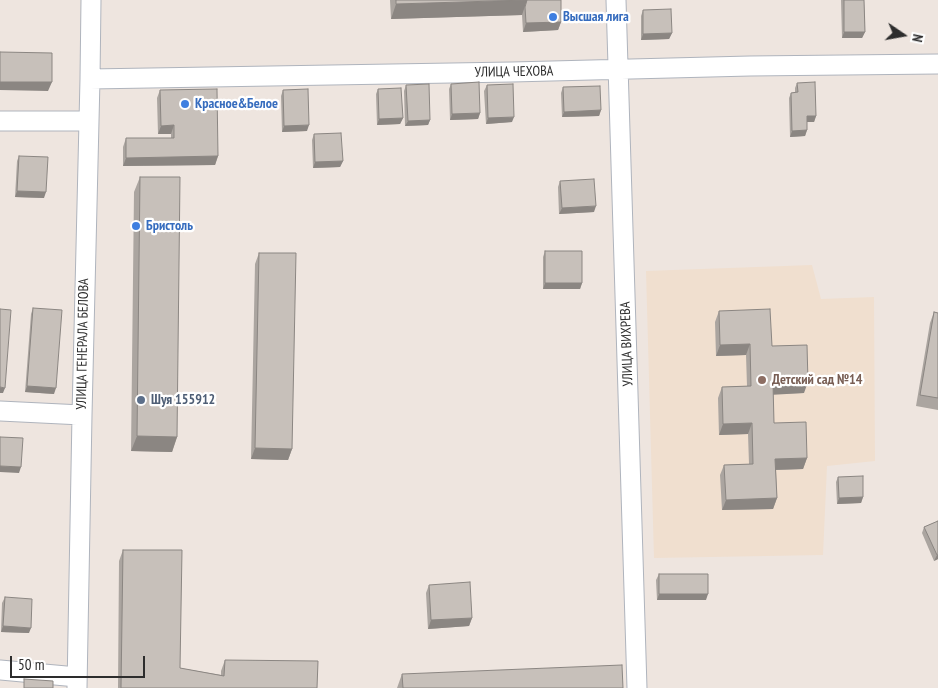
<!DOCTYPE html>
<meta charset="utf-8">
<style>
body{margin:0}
#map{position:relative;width:938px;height:688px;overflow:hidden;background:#eee5df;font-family:"PT Sans Narrow",sans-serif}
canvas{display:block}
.north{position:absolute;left:878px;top:10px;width:50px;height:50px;-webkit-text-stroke:4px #fff;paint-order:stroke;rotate:102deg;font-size:14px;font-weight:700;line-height:20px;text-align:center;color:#2d2d2d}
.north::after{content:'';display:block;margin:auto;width:18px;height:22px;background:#2d2d2d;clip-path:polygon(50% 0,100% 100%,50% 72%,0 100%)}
.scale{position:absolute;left:10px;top:656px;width:135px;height:22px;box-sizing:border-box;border:2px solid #2d2d2d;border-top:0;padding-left:6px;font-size:15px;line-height:18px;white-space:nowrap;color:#2d2d2d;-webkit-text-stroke:4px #fff;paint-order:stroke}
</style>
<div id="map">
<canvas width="938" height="688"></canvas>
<div class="north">N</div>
<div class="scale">50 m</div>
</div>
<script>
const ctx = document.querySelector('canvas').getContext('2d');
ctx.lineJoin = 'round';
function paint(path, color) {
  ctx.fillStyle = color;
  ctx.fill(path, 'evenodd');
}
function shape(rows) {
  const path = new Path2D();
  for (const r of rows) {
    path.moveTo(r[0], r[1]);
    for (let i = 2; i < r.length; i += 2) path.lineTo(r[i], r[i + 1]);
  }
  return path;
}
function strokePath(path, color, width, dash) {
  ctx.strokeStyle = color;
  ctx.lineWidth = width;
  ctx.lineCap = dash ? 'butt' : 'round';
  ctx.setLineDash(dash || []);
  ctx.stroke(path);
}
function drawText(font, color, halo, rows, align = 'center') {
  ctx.font = font + ' "PT Sans Narrow",sans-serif';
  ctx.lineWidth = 4.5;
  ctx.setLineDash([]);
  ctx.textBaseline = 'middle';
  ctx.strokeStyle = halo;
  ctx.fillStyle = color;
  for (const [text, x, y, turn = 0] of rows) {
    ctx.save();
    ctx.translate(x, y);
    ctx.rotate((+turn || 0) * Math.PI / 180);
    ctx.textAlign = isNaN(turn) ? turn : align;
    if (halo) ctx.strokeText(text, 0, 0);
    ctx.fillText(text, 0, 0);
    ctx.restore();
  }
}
paint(shape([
 [812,265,821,299,874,297,875,461,827,466,823,555,654,558,646,271]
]), '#f0dfcf');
const minor = shape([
 [616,0,637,688],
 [90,79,512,72,750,66,938,64],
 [0,121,89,121],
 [0,411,82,415],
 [0,670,77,677],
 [77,688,82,415,90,79,91,0]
]);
strokePath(minor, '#afb4bd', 21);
strokePath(minor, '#fff', 19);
paint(shape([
 [390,0,561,0,561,22,558,30,523,32,522,15,391,19],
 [841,0,864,0,865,32,862,38,842,38],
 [643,10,672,33,669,39,641,40,641,16],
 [797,83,816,116,814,122,807,122,807,130,805,136,790,137,789,98,791,93,795,92,795,88],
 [451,84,480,113,478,119,450,120,449,89],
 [406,85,430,120,428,125,405,126,404,91],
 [487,85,512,122,486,124,484,91],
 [563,87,601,110,599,116,562,117,561,93],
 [378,89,403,118,400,124,377,125,376,94],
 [160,90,218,156,215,165,123,166,123,147,126,138,171,138,171,134,158,134,157,98],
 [283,90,307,131,282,132,281,96],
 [314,134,343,161,340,167,313,168,312,140],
 [19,156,44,198,15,197,17,161],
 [140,177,177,437,172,452,131,451,134,192],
 [560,181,594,212,559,214,558,187],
 [545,251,582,283,580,289,543,289,543,257],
 [259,253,292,449,288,460,251,459,255,264],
 [33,308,54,394,25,392,31,314],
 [719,311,772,346,804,393,773,394,774,423,807,458,803,469,776,470,777,498,773,509,722,510,720,475,724,465,749,464,748,434,719,435,718,398,722,387,747,386,746,355,716,356,715,322],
 [934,312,938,313,938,410,916,406,930,323],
 [838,477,863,497,861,503,837,504,836,482],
 [938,521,938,559,934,561,922,533,924,527],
 [123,550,180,668,221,675,221,671,225,660,317,688,118,688,119,561],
 [659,574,706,600,657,600,656,580],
 [429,585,472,618,469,626,428,629,426,593],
 [5,597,29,633,1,632,2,603],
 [402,674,623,688,397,688]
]), '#aba5a0');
paint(shape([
 [527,0,522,15,391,19,396,4],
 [561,22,558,30,523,32,526,23],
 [844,32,865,32,862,38,842,38],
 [672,33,669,39,641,40,643,34],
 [0,82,52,82,48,91,0,90],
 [601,110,599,116,562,117,564,112],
 [480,113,478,119,450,120,452,114],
 [807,116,816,116,814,122,804,122],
 [514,117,512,122,486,124,488,118],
 [403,118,400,124,377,125,379,119],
 [430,120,428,125,405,126,408,121],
 [174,125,171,134,158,134,161,126],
 [309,125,307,131,282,132,284,126],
 [807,130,805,136,790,137,792,131],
 [218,156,215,165,123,166,126,158],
 [343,161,340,167,313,168,315,162],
 [17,191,46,192,44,198,15,197],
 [596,206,594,212,559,214,562,208],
 [545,283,582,283,580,289,543,289],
 [750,344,746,355,716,356,720,345],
 [808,382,804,393,769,395,773,384],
 [27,386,56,388,54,394,25,392],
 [0,387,5,388,3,393,0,393],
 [752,423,748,434,719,435,723,424],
 [137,436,177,437,172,452,131,451],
 [255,448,292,449,288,460,251,459],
 [807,458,803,469,771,470,775,459],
 [0,466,21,467,19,473,0,472],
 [863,497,861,503,837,504,839,498],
 [777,498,773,509,722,510,726,500],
 [937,555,938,555,938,559,934,561],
 [659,594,708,594,706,600,657,600],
 [472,618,469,626,428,629,431,620],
 [3,626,31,628,29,633,1,632]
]), '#8b8682');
const building = shape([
 [396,0,527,0,396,4,396,0],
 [527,0,561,0,561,22,526,23,525,7,527,0],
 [844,0,864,0,865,32,844,32,844,0],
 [671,9,672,33,643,34,643,10,671,9],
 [0,52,52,53,52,82,0,82,0,52],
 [479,82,480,113,452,114,451,84,479,82],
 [815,82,816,116,807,116,807,130,792,131,791,93,798,92,797,83,815,82],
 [429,84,430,120,408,121,406,85,429,84],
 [513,84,514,117,488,118,487,85,513,84],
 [600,86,601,110,564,112,563,87,600,86],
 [401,88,403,118,379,119,378,89,401,88],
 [217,89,218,156,126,158,126,138,174,138,174,125,161,126,160,90,217,89],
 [308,89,309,125,284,126,283,90,308,89],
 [341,133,343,161,315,162,314,134,341,133],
 [19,156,48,157,46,192,17,191,19,156],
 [140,177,180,177,177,437,137,436,140,177],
 [594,179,596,206,562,208,560,181,594,179],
 [545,251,582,251,582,283,545,283,545,251],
 [259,253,296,253,292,449,255,448,259,253],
 [33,308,62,310,56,388,27,386,33,308],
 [0,309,11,310,5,388,0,387,0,309],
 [770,309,772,346,807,345,808,382,773,384,774,423,806,422,807,458,775,459,777,498,726,500,724,465,753,464,752,423,723,424,722,387,751,386,750,344,720,345,719,311,770,309],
 [934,312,938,313,938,398,920,395,934,312],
 [0,437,23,438,21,467,0,466,0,437],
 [863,476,863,497,839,498,838,477,863,476],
 [938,521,938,555,937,555,924,527,938,521],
 [123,550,182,550,180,668,224,676,225,660,318,661,317,688,121,688,123,550],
 [659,574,708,574,708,594,659,594,659,574],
 [470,582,472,618,431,620,429,585,470,582],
 [5,597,32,599,31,628,3,626,5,597],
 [622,665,623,688,403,688,402,674,622,665],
 [24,679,53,681,53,688,24,688,24,679]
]);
paint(building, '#c7c0ba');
strokePath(building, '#8b8682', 1);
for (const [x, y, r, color] of [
 [553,17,5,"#3f7fe0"],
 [185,104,5,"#3f7fe0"],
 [136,226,5,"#3f7fe0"],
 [762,380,5,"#8d6e63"],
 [141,400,5,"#5c6f8a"]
]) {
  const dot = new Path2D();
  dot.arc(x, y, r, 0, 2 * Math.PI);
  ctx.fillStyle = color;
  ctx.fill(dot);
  strokePath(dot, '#fff', 2);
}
drawText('bold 14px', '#366cbe', '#fff', [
 ["Высшая лига",563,17],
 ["Красное&Белое",195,104],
 ["Бристоль",146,226]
], 'left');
drawText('14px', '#2d2d2d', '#fff', [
 ["УЛИЦА ЧЕХОВА",514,72,-1],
 ["УЛИЦА ГЕНЕРАЛА БЕЛОВА",83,344,-89],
 ["УЛИЦА ВИХРЕВА",627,344,-92]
]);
drawText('bold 14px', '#785e54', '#fff', [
 ["Детский сад №14",772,380]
], 'left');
drawText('bold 14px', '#4e5e75', '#fff', [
 ["Шуя 155912",151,400]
], 'left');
</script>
